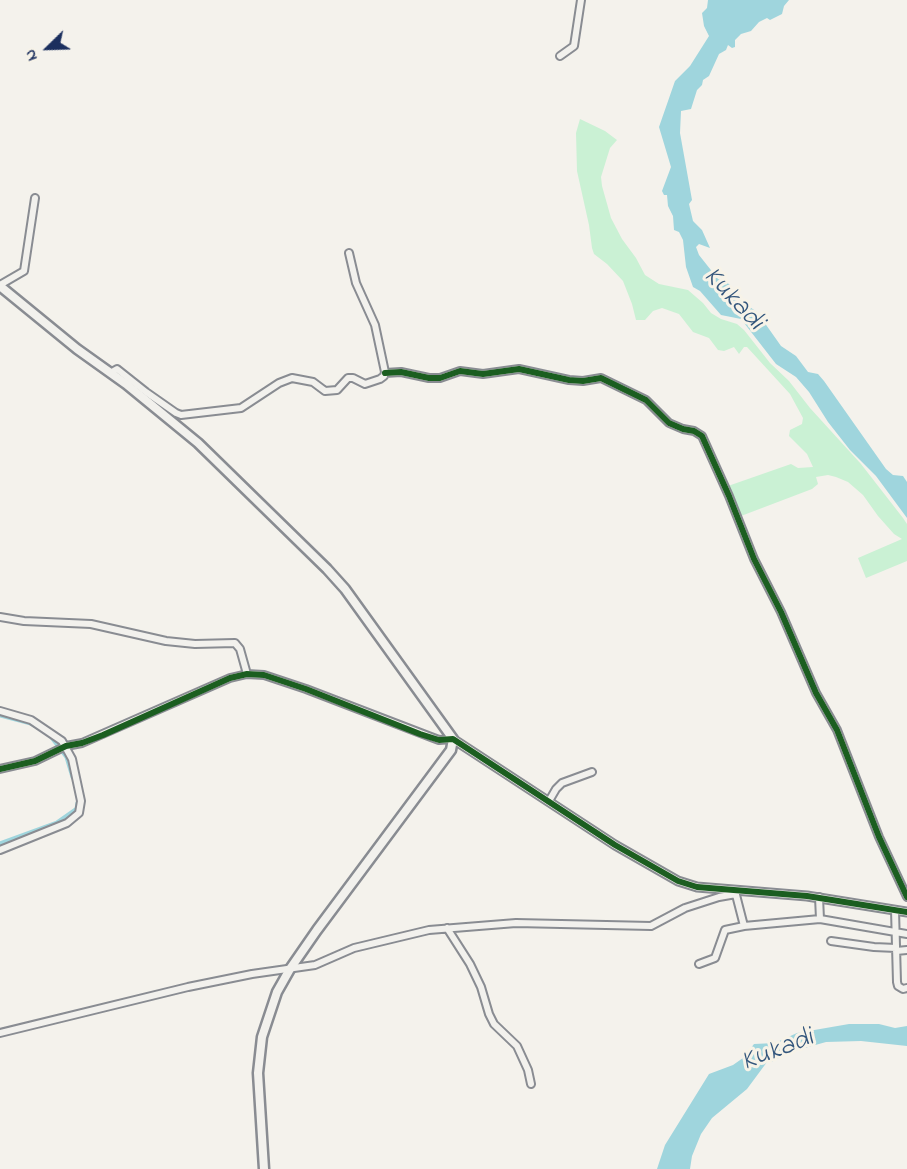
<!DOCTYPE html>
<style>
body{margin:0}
#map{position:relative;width:907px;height:1169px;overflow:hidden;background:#f4f2ec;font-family:"Indie Flower",sans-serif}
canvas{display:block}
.north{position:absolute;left:18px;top:18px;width:60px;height:60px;-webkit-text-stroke:4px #f7f3e8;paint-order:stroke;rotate:247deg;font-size:16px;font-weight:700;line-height:24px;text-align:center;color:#1b2f5e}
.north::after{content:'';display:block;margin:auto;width:21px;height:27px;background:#1b2f5e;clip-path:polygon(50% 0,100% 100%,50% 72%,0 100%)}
</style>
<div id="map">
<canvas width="907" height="1169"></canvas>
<div class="north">N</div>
</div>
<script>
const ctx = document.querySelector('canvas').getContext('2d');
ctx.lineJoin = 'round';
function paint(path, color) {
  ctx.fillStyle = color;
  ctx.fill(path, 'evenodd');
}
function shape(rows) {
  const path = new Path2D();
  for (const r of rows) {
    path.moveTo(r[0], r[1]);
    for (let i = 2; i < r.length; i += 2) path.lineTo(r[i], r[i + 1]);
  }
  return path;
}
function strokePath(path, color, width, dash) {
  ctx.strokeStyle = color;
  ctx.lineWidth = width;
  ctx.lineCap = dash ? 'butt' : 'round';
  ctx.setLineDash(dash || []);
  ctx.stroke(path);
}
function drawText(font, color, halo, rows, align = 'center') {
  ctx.font = font + ' "Indie Flower",sans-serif';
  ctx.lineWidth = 6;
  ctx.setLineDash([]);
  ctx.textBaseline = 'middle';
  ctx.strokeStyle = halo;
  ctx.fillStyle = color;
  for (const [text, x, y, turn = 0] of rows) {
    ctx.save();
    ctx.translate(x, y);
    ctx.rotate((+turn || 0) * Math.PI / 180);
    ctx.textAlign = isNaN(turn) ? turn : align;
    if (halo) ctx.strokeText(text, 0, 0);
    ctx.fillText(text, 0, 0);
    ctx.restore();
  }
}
paint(shape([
 [580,119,605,131,617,140,610,148,601,177,602,186,611,218,622,239,636,258,645,275,659,284,688,290,703,303,711,313,721,319,737,324,744,330,770,363,789,381,810,408,861,464,903,518,907,524,907,561,866,578,858,558,902,539,894,534,878,516,863,495,848,482,836,477,828,475,816,477,818,484,812,489,741,516,728,486,791,464,798,468,813,467,807,454,789,436,790,430,802,424,803,418,790,394,747,347,744,347,739,354,734,347,724,351,718,350,709,338,693,332,679,314,662,308,653,311,645,320,636,320,632,304,623,281,607,264,594,254,592,248,589,225,577,171,576,133]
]), '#caf1d4');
paint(shape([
 [708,0,789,0,784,6,782,14,770,20,767,18,759,22,751,31,741,34,735,40,735,47,732,48,728,45,726,50,719,54,709,76,703,80,702,85,697,90,691,109,681,111,680,133,692,200,689,204,693,221,702,230,710,248,699,244,696,247,699,255,718,279,729,284,741,301,757,312,781,346,796,356,808,372,818,374,824,381,886,469,893,475,903,476,907,482,907,518,876,476,850,450,828,422,809,392,796,377,776,364,741,319,721,315,700,291,693,287,686,267,683,240,679,232,674,230,673,216,668,206,667,195,664,195,662,191,671,167,659,127,675,81,690,66,709,36,704,26,702,13,707,8],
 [849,1024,879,1024,895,1028,907,1026,907,1046,861,1041,826,1042,794,1051,771,1062,767,1062,747,1089,712,1118,701,1134,692,1156,690,1169,657,1169,665,1145,709,1074,733,1065,743,1058,754,1044,775,1043,797,1033]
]), '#9fd5dd');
strokePath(shape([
 [0,715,31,723,38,727],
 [51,736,67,757,73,777],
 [0,844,57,823,77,809,78,803]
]), '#9fd5dd', 5);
const minor = shape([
 [560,56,574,46,581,0],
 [0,285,24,271,35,198],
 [110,373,117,369,146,392,176,413,181,415,241,408,279,383,292,378,313,382,325,391,337,390,348,378,353,378,365,384,380,379,384,376,385,372,375,325,356,283,349,253],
 [385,373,401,372,429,378,440,378,460,371,483,374,519,369,569,380,583,381,601,378,646,400,669,423,683,429,694,431,702,436,729,496,754,559,781,612,816,693,837,730,879,837,907,897],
 [0,617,24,621,91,624,166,641,195,644,235,643,240,649,247,674],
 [0,711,31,720,62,741,72,759,81,801,79,813,67,823,0,850],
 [0,769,35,761,66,746,82,743,230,678,247,674,264,675,306,689,431,737,439,740,453,739],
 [549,801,556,789,562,783,592,772],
 [735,891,744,926,820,919],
 [819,897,820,919,907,934],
 [895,910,897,982,898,986,903,989,907,988],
 [447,928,470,964,481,987,489,1014,494,1024,517,1046,528,1070,531,1084],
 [831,941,874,947,896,948],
 [896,951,907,950],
 [699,964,715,958,725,930,744,926],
 [0,1033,188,987,252,974,315,965,354,948,429,930,516,923,651,926,685,908,719,897,736,894]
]);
const tertiary = shape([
 [453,739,615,845,678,881,697,887,807,896,907,912]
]);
const secondary = shape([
 [0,286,77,349,126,384,198,443,327,569,345,589,453,739,451,750,317,930,290,969,277,992,262,1037,258,1073,264,1169]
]);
strokePath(minor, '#898c92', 10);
strokePath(tertiary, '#898c92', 11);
strokePath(secondary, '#898c92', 13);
strokePath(minor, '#f2f1ed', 6);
strokePath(tertiary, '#f2f1ed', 7);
strokePath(secondary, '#f2f1ed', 8);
strokePath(shape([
 [385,373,401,372,429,378,440,378,460,371,483,374,519,369,569,380,583,381,601,378,646,400,669,423,683,429,694,431,702,436,729,496,754,559,781,612,816,693,837,730,879,837,907,897],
 [0,769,35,761,66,746,82,743,103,735,230,678,247,674,264,675,306,689,420,734,439,740,453,739,615,845,678,881,697,887,807,896,907,912]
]), '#1b5e20', 6);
drawText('italic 27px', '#33567c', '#f7f3e8', [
 ["Kukadi",732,300,47],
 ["Kukadi",778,1052,-21]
]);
</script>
